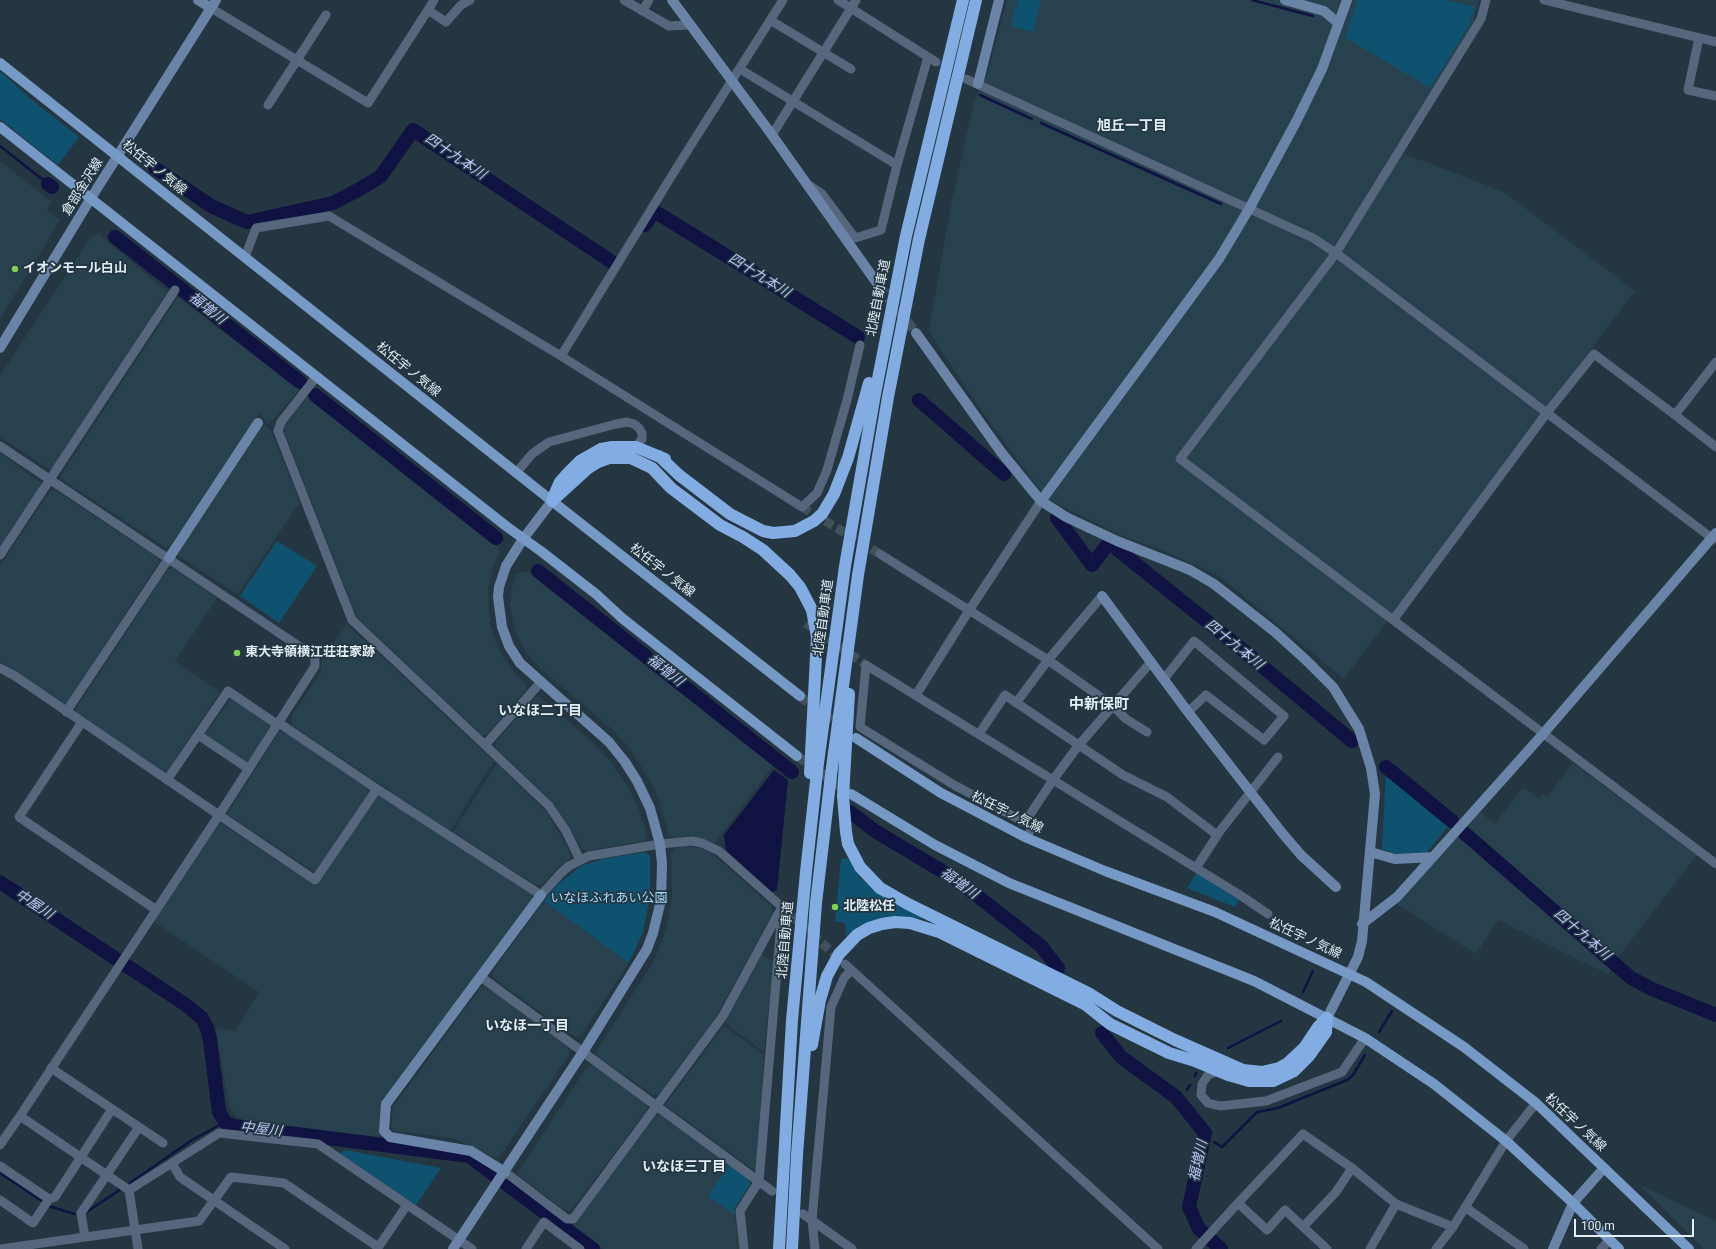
<!DOCTYPE html>
<meta charset="utf-8">
<style>
body{margin:0}
#map{position:relative;width:1716px;height:1249px;overflow:hidden;background:#243641;font-family:Roboto,sans-serif}
canvas{display:block}
.scale{position:absolute;left:1574px;top:1219px;width:120px;height:18px;box-sizing:border-box;border:2px solid #e2edf4;border-top:0;padding-left:5px;font-size:12px;line-height:14px;white-space:nowrap;color:#e2edf4;-webkit-text-stroke:3px #243641;paint-order:stroke}
</style>
<div id="map">
<canvas width="1716" height="1249"></canvas>
<div class="scale">100 m</div>
</div>
<script>
const ctx = document.querySelector('canvas').getContext('2d');
ctx.lineJoin = 'round';
function paint(path, color) {
  ctx.fillStyle = color;
  ctx.fill(path, 'evenodd');
}
function shape(rows) {
  const path = new Path2D();
  for (const r of rows) {
    path.moveTo(r[0], r[1]);
    for (let i = 2; i < r.length; i += 2) path.lineTo(r[i], r[i + 1]);
  }
  return path;
}
function strokePath(path, color, width, dash) {
  ctx.strokeStyle = color;
  ctx.lineWidth = width;
  ctx.lineCap = dash ? 'butt' : 'round';
  ctx.setLineDash(dash || []);
  ctx.stroke(path);
}
function drawText(font, color, halo, rows, align = 'center') {
  ctx.font = font + ' Roboto,"Noto Sans JP",sans-serif';
  ctx.lineWidth = 3.5;
  ctx.setLineDash([]);
  ctx.textBaseline = 'middle';
  ctx.strokeStyle = halo;
  ctx.fillStyle = color;
  for (const [text, x, y, turn = 0] of rows) {
    ctx.save();
    ctx.translate(x, y);
    ctx.rotate((+turn || 0) * Math.PI / 180);
    ctx.textAlign = isNaN(turn) ? turn : align;
    if (halo) ctx.strokeText(text, 0, 0);
    ctx.fillText(text, 0, 0);
    ctx.restore();
  }
}
paint(shape([
 [1007,0,1479,0,1473,24,1425,104,1394,150,1504,192,1635,291,1344,679,1219,576,1171,554,1118,534,1047,499,988,420,940,349,929,329,952,200,974,102,987,74],
 [0,161,52,202,47,210,60,220,0,319],
 [99,234,167,292,55,465,49,469,0,437,0,376,90,238],
 [178,297,299,390,281,411,268,424,260,412,170,546,166,548,61,479,61,475],
 [308,396,499,548,500,552,494,565,488,588,490,624,499,650,512,670,526,684,526,690,488,734,482,735,357,618,284,432,285,425],
 [264,424,272,433,300,502,238,594,178,556,178,554],
 [0,453,42,484,0,546],
 [55,490,158,558,159,562,67,703,63,704,0,661,0,566,50,491],
 [172,568,217,598,175,661,220,692,166,773,77,714,75,710,168,569],
 [528,571,774,765,714,844,697,837,674,838,668,833,659,800,652,784,631,750,613,730,548,675,527,654,515,631,510,606,512,587,516,574],
 [347,624,494,761,450,831,292,725,292,715,320,674,322,660],
 [232,697,272,725,246,764,204,736],
 [534,697,540,697,590,740,611,762,626,783,637,805,646,831,647,837,644,841,586,851,581,848,570,828,555,806,496,748,496,742],
 [285,731,369,787,370,793,315,872,228,815,229,811,279,732],
 [497,763,547,813,568,848,571,856,569,860,556,870,543,884,536,885,453,832],
 [1573,763,1697,855,1612,965,1608,974,1498,920,1476,954,1397,904,1480,812,1495,824,1523,787,1540,799,1543,794,1547,797],
 [377,793,532,894,532,901,382,1101,380,1137,246,1122,234,1114,229,1106,216,1028,235,1031,259,992,153,921,219,822,316,886],
 [685,846,705,849,719,859,771,906,773,913,716,1017,659,1094,653,1095,597,1056,597,1050,654,961,666,930,672,898,671,853,675,848],
 [544,901,629,963,581,1035,575,1037,493,978,492,972],
 [761,955,774,961,764,1052,725,1023],
 [486,986,568,1047,570,1054,500,1156,495,1158,469,1145,452,1138,394,1131,391,1127,393,1107,481,987],
 [724,1026,764,1055,758,1173,665,1105],
 [593,1064,647,1104,647,1110,571,1210,566,1211,519,1176,518,1172,586,1068],
 [661,1115,750,1180,750,1185,734,1209,739,1249,604,1249,573,1226,655,1116],
 [1640,1185,1716,1221,1716,1249,1704,1249]
]), '#28414f');
paint(shape([
 [1018,0,1041,0,1033,32,1011,26],
 [1358,0,1446,0,1475,7,1469,26,1430,88,1345,37],
 [0,71,32,100,79,137,58,165,0,119],
 [277,541,317,566,279,623,240,596],
 [1386,771,1448,826,1427,852,1397,854,1382,849],
 [645,852,650,856,650,896,643,932,629,963,544,901,557,885,581,866,603,859],
 [848,858,859,877,874,890,923,919,903,917,853,931,845,937,846,927,844,922,835,922,841,859],
 [1197,872,1239,900,1235,907,1187,888],
 [345,1150,441,1168,416,1205,340,1154],
 [730,1165,750,1180,750,1185,734,1209,735,1215,708,1196]
]), '#0f5270');
paint(shape([
 [774,770,788,780,777,890,772,892,726,850,724,835]
]), '#101242');
strokePath(shape([
 [1252,0,1313,16],
 [980,95,1032,119],
 [1041,123,1221,204],
 [0,146,48,184],
 [1303,992,1313,971],
 [1379,1032,1392,1011],
 [1228,1048,1281,1021],
 [1195,1076,1196,1073],
 [1187,1090,1190,1085],
 [1178,1099,1180,1097],
 [224,1123,226,1123],
 [1205,1133,1208,1138],
 [1214,1142,1222,1147,1257,1112,1278,1108,1347,1080,1353,1075,1365,1055],
 [0,1173,42,1201],
 [130,1183,192,1140,220,1125],
 [49,1206,74,1214],
 [85,1213,121,1189]
]), '#101242', 2.5);
strokePath(shape([
 [155,168,211,206,247,222,333,203,360,189,381,176,413,130,612,262],
 [48,184,52,187],
 [645,225,654,211,858,337],
 [115,237,300,382],
 [315,395,496,538],
 [919,400,1004,474],
 [1057,518,1092,565,1108,544],
 [1117,549,1239,647,1352,741],
 [538,571,792,772],
 [1386,767,1452,821],
 [850,812,875,831,957,880,1041,946,1058,968],
 [1462,831,1631,978,1652,989,1716,1015],
 [0,882,186,1005,202,1018,207,1028,210,1040,219,1112,226,1123,234,1126,469,1156,593,1249],
 [1102,1033,1121,1057,1176,1097,1205,1133,1189,1207,1199,1229,1204,1233],
 [1212,1241,1221,1249]
]), '#101242', 14);
strokePath(shape([
 [802,507,880,554],
 [806,623,866,665],
 [782,907,842,961]
]), '#40515c', 9, [9, 4.5]);
strokePath(shape([
 [879,286,916,333]
]), '#40515c', 10, [10, 5]);
strokePath(shape([
 [800,696,842,728],
 [797,756,848,792]
]), '#40515c', 10, [10, 5]);
strokePath(shape([
 [434,0,428,10,446,22,461,5,470,0],
 [624,0,669,26,691,25],
 [838,0,936,62],
 [1486,0,1481,19,1336,253,1180,459,1716,864],
 [1544,0,1716,42],
 [211,8,368,103,428,10],
 [642,11,649,0],
 [770,20,851,69],
 [1699,38,1688,90,1716,96],
 [740,69,897,165],
 [966,79,1313,238,1336,253,1713,539],
 [268,105,326,15],
 [772,135,856,0],
 [810,186,822,194,855,238,881,230,897,165,928,57],
 [245,257,256,228,329,216,561,356,802,507,817,493,827,470,847,400,860,345],
 [561,356,679,164,783,0],
 [1716,362,1675,415,1716,447],
 [317,376,281,422,278,431,352,620,485,745],
 [0,446,315,657,315,666,219,815,315,880,377,789],
 [516,473,532,454,549,442,616,424,627,422,634,424,639,428,642,433,642,439,636,447],
 [880,554,1048,660,1113,706,1126,719,1147,732],
 [0,555,175,290],
 [1393,620,1546,414,1594,354,1675,415],
 [0,668,15,676,219,815,20,1116,129,1190,138,1249],
 [1164,679,1194,641,1284,716,1264,740,1206,695,1188,712],
 [540,683,485,745,549,806,566,831,580,860],
 [916,695,970,609,1041,501],
 [1016,703,1048,660,1102,596],
 [66,712,169,558],
 [82,722,19,817,155,909],
 [279,723,377,789,541,895,561,873,569,866,589,856,660,844,692,841,702,843,719,851,782,907],
 [979,734,1005,695,1123,775,1167,797,1217,835],
 [198,735,249,769],
 [167,780,228,691,278,725],
 [1025,822,1053,780,1078,746,1151,662],
 [1027,838,1032,826,954,785,860,727,866,665,1240,895,1268,914],
 [1196,868,1220,831,1278,757],
 [845,964,1158,1249],
 [481,977,772,1191],
 [51,1068,139,1127,81,1213,85,1237],
 [1218,1071,1208,1075,1202,1084,1201,1095,1208,1103,1220,1106,1266,1101,1342,1072,1365,1038],
 [139,1127,163,1143],
 [0,1145,20,1116],
 [0,1166,49,1199],
 [505,1172,567,1219,573,1219,723,1016,782,907],
 [129,1190,172,1163],
 [0,1200,33,1223,49,1199,55,1197,112,1109],
 [1238,1203,1303,1134,1352,1168,1396,1204,1453,1227],
 [1465,1207,1524,1249],
 [803,1214,852,1249],
 [1303,1227,1336,1192,1352,1168],
 [0,1249,199,1221,231,1177,284,1183,378,1247],
 [285,1249,180,1177,172,1163,219,1133,318,1144,472,1249],
 [377,1249,407,1205],
 [526,1249,544,1222,580,1249],
 [744,1249,740,1211,759,1181,782,911],
 [815,1249,812,1220,831,1007,844,978,851,970],
 [1196,1249,1238,1203,1267,1230,1285,1210,1327,1249],
 [1370,1249,1396,1204],
 [1436,1249,1453,1227,1506,1141,1536,1103],
 [1601,1249,1610,1240]
]), '#56677d', 9);
strokePath(shape([
 [198,0,211,8],
 [672,0,772,135,879,286],
 [1285,0,1324,11,1338,23],
 [978,84,999,0],
 [916,333,1001,452,1041,501,1066,517,1117,541,1190,570,1214,584,1275,632,1307,661,1333,687,1359,729,1371,768,1375,794,1362,941,1358,957,1327,1018],
 [0,348,91,198,216,0],
 [1041,501,1219,259,1249,209,1296,122,1322,69,1347,0],
 [169,558,258,423],
 [1102,596,1188,712,1283,834,1301,855,1336,887],
 [1370,852,1395,859,1433,857],
 [1362,924,1397,897,1433,857,1543,734,1716,533],
 [505,1172,471,1151,390,1137,384,1131,386,1104,541,895],
 [453,1249,583,1052,647,949,653,933,661,900,662,864,660,844,650,808,637,781,625,762,609,742,520,663,509,646,502,627,498,597,499,587,506,566,523,539,552,501],
 [1553,1249,1573,1203,1604,1168]
]), '#6984a6', 10);
strokePath(shape([
 [0,63,552,501,800,696],
 [0,127,506,526,542,552,596,594,622,618,797,756],
 [856,738,941,793,1027,838,1105,871,1215,912,1366,982,1464,1047,1536,1103,1689,1249],
 [851,794,935,845,1009,883,1254,981,1365,1038,1434,1084,1506,1141,1573,1203,1619,1249]
]), '#7799c5', 10);
strokePath(shape([
 [659,456,679,475,730,514,763,531,773,533,795,531,814,521,822,514,834,494,848,458,869,383],
 [553,498,560,482,568,473,580,461,601,449,612,447,636,447,665,459],
 [552,501,587,469,598,462,609,458,631,458,652,468,671,488,720,525,743,537,763,550,790,575,800,587,812,610,817,637,810,773],
 [849,694,843,796,846,832,848,844,860,867,880,888,908,904,1090,994,1117,1011,1175,1040,1243,1070,1262,1072,1279,1068,1288,1063,1304,1048,1318,1027,1327,1018],
 [812,1045,820,1000,827,976,839,954,857,935,869,928,882,924,895,922,910,923,939,932,1086,1005,1110,1024,1169,1053,1195,1061,1228,1075,1249,1081,1273,1081,1294,1071,1309,1056,1326,1032,1327,1018],
 [779,1249,792,1020,806,872,818,763,845,566,875,394,906,236,963,0],
 [792,1249,797,1155,816,903,831,775,858,575,888,397,919,239,976,0]
]), '#83ade2', 12);
for (const [x, y, r, color] of [
 [15,269,4,"#82d04f"],
 [237,653,4,"#82d04f"],
 [835,907,4,"#82d04f"]
]) {
  const dot = new Path2D();
  dot.arc(x, y, r, 0, 2 * Math.PI);
  ctx.fillStyle = color;
  ctx.fill(dot);
  strokePath(dot, '#243641', 1.5);
}
drawText('13px', '#e2edf4', '#243641', [
 ["松任宇ノ気線",154,168,39],
 ["倉部金沢線",83,187,-58],
 ["北陸自動車道",879,298,-79],
 ["松任宇ノ気線",408,370,39],
 ["松任宇ノ気線",662,571,38],
 ["北陸自動車道",824,618,-82],
 ["松任宇ノ気線",1007,813,26],
 ["松任宇ノ気線",1305,939,25],
 ["北陸自動車道",786,940,-85],
 ["松任宇ノ気線",1575,1123,43]
]);
drawText('bold 13px', '#e2edf4', '#243641', [
 ["イオンモール白山",23,269],
 ["東大寺領横江荘荘家跡",245,653],
 ["北陸松任",843,907]
], 'left');
drawText('13px', '#a5dbfb', '#243641', [
 ["いなほふれあい公園",609,899]
]);
drawText('bold 14px', '#e2edf4', '#243641', [
 ["旭丘一丁目",1132,126],
 ["いなほ二丁目",540,711],
 ["いなほ一丁目",527,1026],
 ["いなほ三丁目",684,1167]
]);
drawText('italic 14px', '#bbc7f9', '#243641', [
 ["四十九本川",455,157,34],
 ["四十九本川",759,276,32],
 ["福増川",207,309,38],
 ["四十九本川",1234,645,39],
 ["福増川",665,671,38],
 ["福増川",959,884,35],
 ["中屋川",34,905,33],
 ["四十九本川",1582,935,41],
 ["中屋川",261,1130,7],
 ["福増川",1199,1161,-78]
]);
drawText('bold 15px', '#e2edf4', '#243641', [
 ["中新保町",1099,705]
]);
</script>
